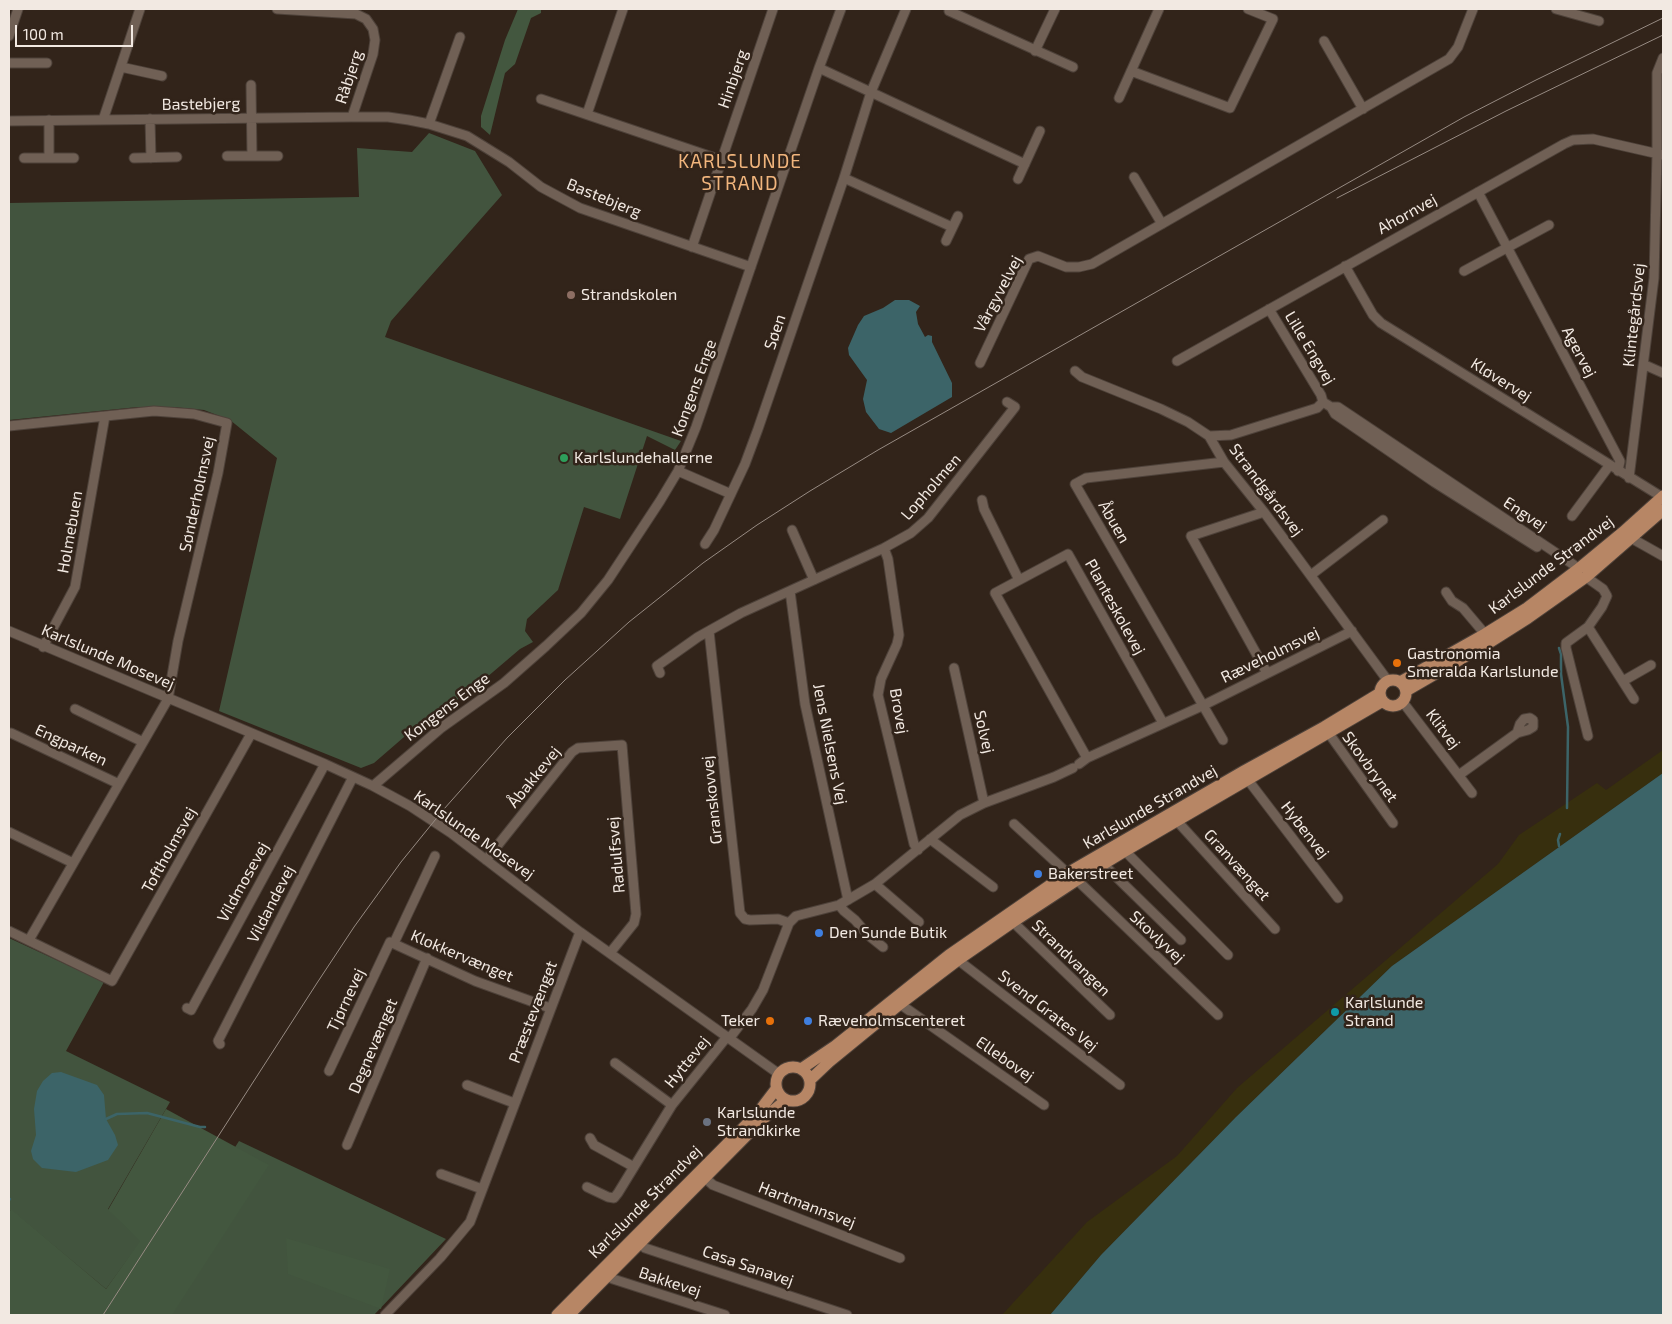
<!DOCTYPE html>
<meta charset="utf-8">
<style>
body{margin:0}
#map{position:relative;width:1672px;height:1324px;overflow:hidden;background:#32241a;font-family:"Exo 2",sans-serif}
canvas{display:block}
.frame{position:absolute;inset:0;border:10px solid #f2e9e2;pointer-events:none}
.scale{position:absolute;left:15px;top:25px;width:118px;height:22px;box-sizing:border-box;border:2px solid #f2e9e2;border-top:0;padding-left:6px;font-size:15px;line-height:18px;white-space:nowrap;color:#f2e9e2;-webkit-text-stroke:4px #32241a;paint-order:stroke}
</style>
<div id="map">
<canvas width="1672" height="1324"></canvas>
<div class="frame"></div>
<div class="scale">100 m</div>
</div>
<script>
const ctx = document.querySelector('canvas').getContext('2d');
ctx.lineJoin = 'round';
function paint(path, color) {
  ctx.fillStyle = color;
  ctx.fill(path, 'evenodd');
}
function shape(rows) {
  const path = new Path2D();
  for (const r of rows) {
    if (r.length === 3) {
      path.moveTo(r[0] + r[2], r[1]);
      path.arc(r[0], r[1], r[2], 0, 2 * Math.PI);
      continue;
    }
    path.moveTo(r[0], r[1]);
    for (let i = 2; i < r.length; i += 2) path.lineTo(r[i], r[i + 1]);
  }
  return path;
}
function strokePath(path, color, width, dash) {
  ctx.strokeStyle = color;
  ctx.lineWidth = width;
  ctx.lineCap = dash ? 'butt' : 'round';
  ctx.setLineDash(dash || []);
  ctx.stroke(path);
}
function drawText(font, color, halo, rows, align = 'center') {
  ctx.font = font + ' "Exo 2",sans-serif';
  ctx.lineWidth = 5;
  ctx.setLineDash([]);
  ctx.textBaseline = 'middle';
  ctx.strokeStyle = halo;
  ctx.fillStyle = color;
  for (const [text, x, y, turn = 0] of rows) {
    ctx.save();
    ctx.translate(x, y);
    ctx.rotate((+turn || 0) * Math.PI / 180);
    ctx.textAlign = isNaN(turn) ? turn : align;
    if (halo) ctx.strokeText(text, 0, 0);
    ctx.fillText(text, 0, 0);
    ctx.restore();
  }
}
paint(shape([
 [429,133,475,151,502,195,391,321,385,337,681,441,675,450,647,436,620,519,584,507,558,590,527,619,525,631,533,642,520,649,473,689,411,731,374,763,361,768,219,711,277,458,230,420,204,410,173,407,138,407,9,420,9,203,359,197,357,148,412,152],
 [9,938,104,982,66,1051,170,1102,108,1209,141,1241,106,1289,11,1210,9,1213],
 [239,1141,446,1239,374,1315,128,1315]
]), '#42543e');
paint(shape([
 [518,9,541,9,541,13,531,18,515,64,505,73,490,135,481,127,481,116,505,40],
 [166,1109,269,1165,172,1315,9,1315,9,1213,11,1209,106,1289,140,1241,108,1210],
 [286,1238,390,1269,381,1309,288,1274]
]), '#43573f');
paint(shape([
 [1663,750,1663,773,1392,966,1236,1117,1101,1255,1050,1315,1002,1315,1087,1222,1177,1156,1237,1088,1498,864,1519,835,1597,783,1606,790]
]), '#372f0e');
paint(shape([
 [895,300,909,300,920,306,916,312,918,324,925,337,928,335,932,336,932,342,952,383,952,397,891,433,879,429,866,412,863,399,867,380,849,355,848,348,858,325,864,316,883,308],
 [1663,773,1663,1315,1050,1315,1101,1255,1236,1117,1392,966],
 [61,1072,97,1085,104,1095,106,1119,115,1135,118,1145,108,1160,76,1172,42,1168,33,1159,31,1151,36,1135,34,1109,37,1091,43,1081,52,1073]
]), '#3c6468');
strokePath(shape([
 [1559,648,1561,654,1561,674,1568,727,1567,808],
 [1559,846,1558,840,1560,834],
 [106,1119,117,1114,147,1113,200,1127,205,1127],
 [9,1200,10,1199]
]), '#3c6468', 2.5);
const minor = shape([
 [277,9,356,14,366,19,373,29,375,40,373,54,352,117],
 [950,9,949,11,1073,67],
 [1556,9,1599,21],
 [9,36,18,9],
 [1324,41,1363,109],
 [1035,51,1055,9],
 [9,63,47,63],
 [121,67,162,76],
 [819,68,1025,164],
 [1131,71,1230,108,1273,19,1248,9],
 [251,85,252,156],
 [1119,98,1159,9],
 [541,99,721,160],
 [587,114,623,9],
 [150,119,151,158],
 [49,120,49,157],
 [103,120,140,9],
 [9,121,352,117,388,117,409,120,429,124,467,136,509,162,541,187,580,208,751,267],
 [429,124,460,37],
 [227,156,278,156],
 [24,158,74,158],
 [134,158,177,157],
 [1134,177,1162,224],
 [844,178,952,227],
 [1018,179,1040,131],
 [1478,192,1620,461,1618,471],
 [946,241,958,216],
 [692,247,773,9],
 [1345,266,1373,315,1381,323,1662,497],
 [1464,271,1549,225],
 [1269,309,1321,395,1323,402],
 [1177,361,1564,144,1573,140,1593,139,1663,155],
 [980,363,1029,259,1038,256,1066,267,1079,267,1092,264,1449,59,1458,47,1473,9],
 [1645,365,1663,373],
 [1075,371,1082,377,1161,409,1188,422,1209,436,1224,462,1264,512,1388,681],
 [1331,407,1335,414,1434,482,1537,547],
 [9,426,154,411,194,414,227,423,218,473,178,641,168,699,29,940],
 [1209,436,1231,435,1317,408,1323,402,1331,407,1338,407,1574,565,1577,570],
 [678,471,731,494],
 [1629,478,1654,278,1657,153,1657,73,1663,58],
 [982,500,984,509,1019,580],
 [1264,512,1191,536,1267,673],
 [1572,516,1609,466],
 [792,530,814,580],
 [1631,538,1663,556],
 [705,544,714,530,745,464,758,429,844,178,871,92,906,9],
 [884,548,888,559,899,635,897,644,881,679,878,695,914,844,918,850],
 [1311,575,1383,520],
 [1586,577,1603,589,1607,596,1602,607,1588,627,1566,643,1566,648,1588,736],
 [790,591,805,704,848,900],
 [1446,592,1452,601,1463,608,1485,634],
 [1588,627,1634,699],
 [9,631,325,764,373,786,410,806,451,833,580,932,779,1074],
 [709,631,740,913,745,919,750,920,778,919,789,923],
 [43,647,75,587,105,416],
 [954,668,984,803],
 [660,673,657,666,698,637,741,613,884,548,911,533,928,518,1015,407,1007,402],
 [1623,681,1651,665],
 [1402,701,1472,793],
 [75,709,143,742],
 [1325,728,1393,823],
 [11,733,119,784],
 [1223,740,1075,484,1086,478,1224,462],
 [1087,758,995,593,1068,554,1163,723],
 [1079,764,1087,758,1202,706,1352,631],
 [1459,775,1517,733,1528,730,1533,727,1533,720,1530,718,1524,719,1520,724,1517,733],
 [1248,780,1338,898],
 [373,786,441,728,504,683,546,646,581,613,608,580,660,501,678,471,696,427,819,68,841,9],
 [1177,821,1275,929],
 [1014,824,1062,868,1066,874],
 [9,832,73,863],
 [930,839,993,887],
 [1125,851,1228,955],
 [486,860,572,752,578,748,622,745,636,914,634,923,610,953],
 [1103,864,1181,940],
 [1077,880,1218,1015],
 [875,884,919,922],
 [839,905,844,911,855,920,868,935,883,947],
 [1013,922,1110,1015],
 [9,931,112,981,251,734],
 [394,943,435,856],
 [958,960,1120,1085],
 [900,1004,1044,1105],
 [187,1008,191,1010,325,764],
 [729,1039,752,1009,763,990,789,923,796,916,839,905,875,884,960,815,984,803,1054,777,1073,768],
 [220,1044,218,1041,353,777],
 [615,1063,672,1105],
 [329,1071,390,942,475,981,550,1008],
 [467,1085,514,1103],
 [590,1138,594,1145,634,1167],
 [347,1145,427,958],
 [441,1174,482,1189],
 [705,1178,713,1185,900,1258],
 [587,1187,608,1197,614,1198,618,1193,672,1105,726,1038],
 [640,1243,645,1248,847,1315],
 [607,1276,613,1279,725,1315],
 [385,1315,440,1258,470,1222,580,932]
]);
const major = shape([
 [1393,693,13],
 [1400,682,1485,634,1527,608,1577,570,1623,532,1663,496],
 [1406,691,1487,644,1528,618,1586,577,1663,510],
 [793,1084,17],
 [801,1069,835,1046,949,955,1066,874,1244,771,1324,727,1380,693],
 [810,1080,829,1062,900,1004,958,960,1013,922,1077,880,1125,851,1383,701],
 [557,1315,757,1114,776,1089],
 [569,1315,763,1119,786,1100]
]);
strokePath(minor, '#4e423a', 11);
strokePath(major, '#4e423a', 13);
strokePath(minor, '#706055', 9);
strokePath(major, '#b78665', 11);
strokePath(shape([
 [1337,198,1506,111,1663,35],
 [103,1315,317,983,354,927,401,862,444,809,507,738,565,680,629,622,703,563,757,525,810,491,878,450,1464,117,1536,80,1663,18]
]), '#978b83', 1);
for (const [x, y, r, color] of [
 [571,295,5,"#8d6e63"],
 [564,458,5,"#2e9e5b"],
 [1397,663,5,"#e8710a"],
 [1038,874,5,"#3f7fe0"],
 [819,933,5,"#3f7fe0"],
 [1335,1012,5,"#0f9aa8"],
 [770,1021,5,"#e8710a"],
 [808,1021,5,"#3f7fe0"],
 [707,1122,5,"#6b7280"]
]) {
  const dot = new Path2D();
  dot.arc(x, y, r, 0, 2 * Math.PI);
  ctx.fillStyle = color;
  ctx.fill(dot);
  strokePath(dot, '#32241a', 2);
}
drawText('16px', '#f2e9e2', '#32241a', [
 ["Råbjerg",349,77,-72],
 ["Hinbjerg",733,79,-71],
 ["Bastebjerg",201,104,-1],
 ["Bastebjerg",604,198,22],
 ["Ahornvej",1407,214,-29],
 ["Vårgyvelvej",998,294,-62],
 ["Klintegårdsvej",1634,315,-84],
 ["Søen",775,332,-71],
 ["Lille Engvej",1310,348,59],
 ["Agervej",1579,352,62],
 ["Kløvervej",1501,380,32],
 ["Kongens Enge",694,388,-70],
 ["Lopholmen",931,487,-49],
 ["Strandgårdsvej",1266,490,53],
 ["Sønderholmsvej",197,494,-78],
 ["Engvej",1525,514,34],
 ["Åbuen",1114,522,60],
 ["Holmebuen",70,532,-80],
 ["Karlslunde Strandvej",1551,565,-37],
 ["Planteskolevej",1115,607,61],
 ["Ræveholmsvej",1270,655,-26],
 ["Karlslunde Mosevej",108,657,23],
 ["Kongens Enge",447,707,-37],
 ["Brovej",899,711,80],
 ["Klitvej",1443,729,53],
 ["Solvej",984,732,77],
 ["Jens Nielsens Vej",830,744,79],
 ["Engparken",71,745,25],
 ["Skovbrynet",1370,767,54],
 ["Åbakkevej",534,777,-51],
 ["Granskovvej",712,800,-96],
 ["Karlslunde Strandvej",1150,807,-30],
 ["Hybenvej",1305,830,52],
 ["Karlslunde Mosevej",474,835,35],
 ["Toftholmsvej",169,850,-61],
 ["Radulfsvej",616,855,-95],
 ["Granvænget",1237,865,48],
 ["Vildmosevej",243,882,-61],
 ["Vildandevej",271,904,-63],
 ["Skovlyvej",1157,937,43],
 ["Klokkervænget",462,956,23],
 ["Strandvangen",1071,958,44],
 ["Tjørnevej",346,1000,-65],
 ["Svend Grates Vej",1048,1011,38],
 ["Præstevænget",533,1012,-69],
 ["Degnevænget",373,1046,-67],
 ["Ellebovej",1005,1059,35],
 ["Hyttevej",687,1062,-51],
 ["Karlslunde Strandvej",645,1202,-45],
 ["Hartmannsvej",807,1205,21],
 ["Casa Sanavej",748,1266,19],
 ["Bakkevej",670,1282,18]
]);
drawText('16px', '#f2e9e2', '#32241a', [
 ["Strandskolen",581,295],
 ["Karlslundehallerne",574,458],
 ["Gastronomia",1407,654],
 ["Smeralda Karlslunde",1407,672],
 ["Bakerstreet",1048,874],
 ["Den Sunde Butik",829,933],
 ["Karlslunde",1345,1003],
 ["Strand",1345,1021],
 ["Teker",760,1021,"right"],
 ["Ræveholmscenteret",818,1021],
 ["Karlslunde",717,1113],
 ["Strandkirke",717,1131]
], 'left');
ctx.letterSpacing = '1px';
drawText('19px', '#f1b57d', '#32241a', [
 ["KARLSLUNDE",740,162],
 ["STRAND",740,184]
]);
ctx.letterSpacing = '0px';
</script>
